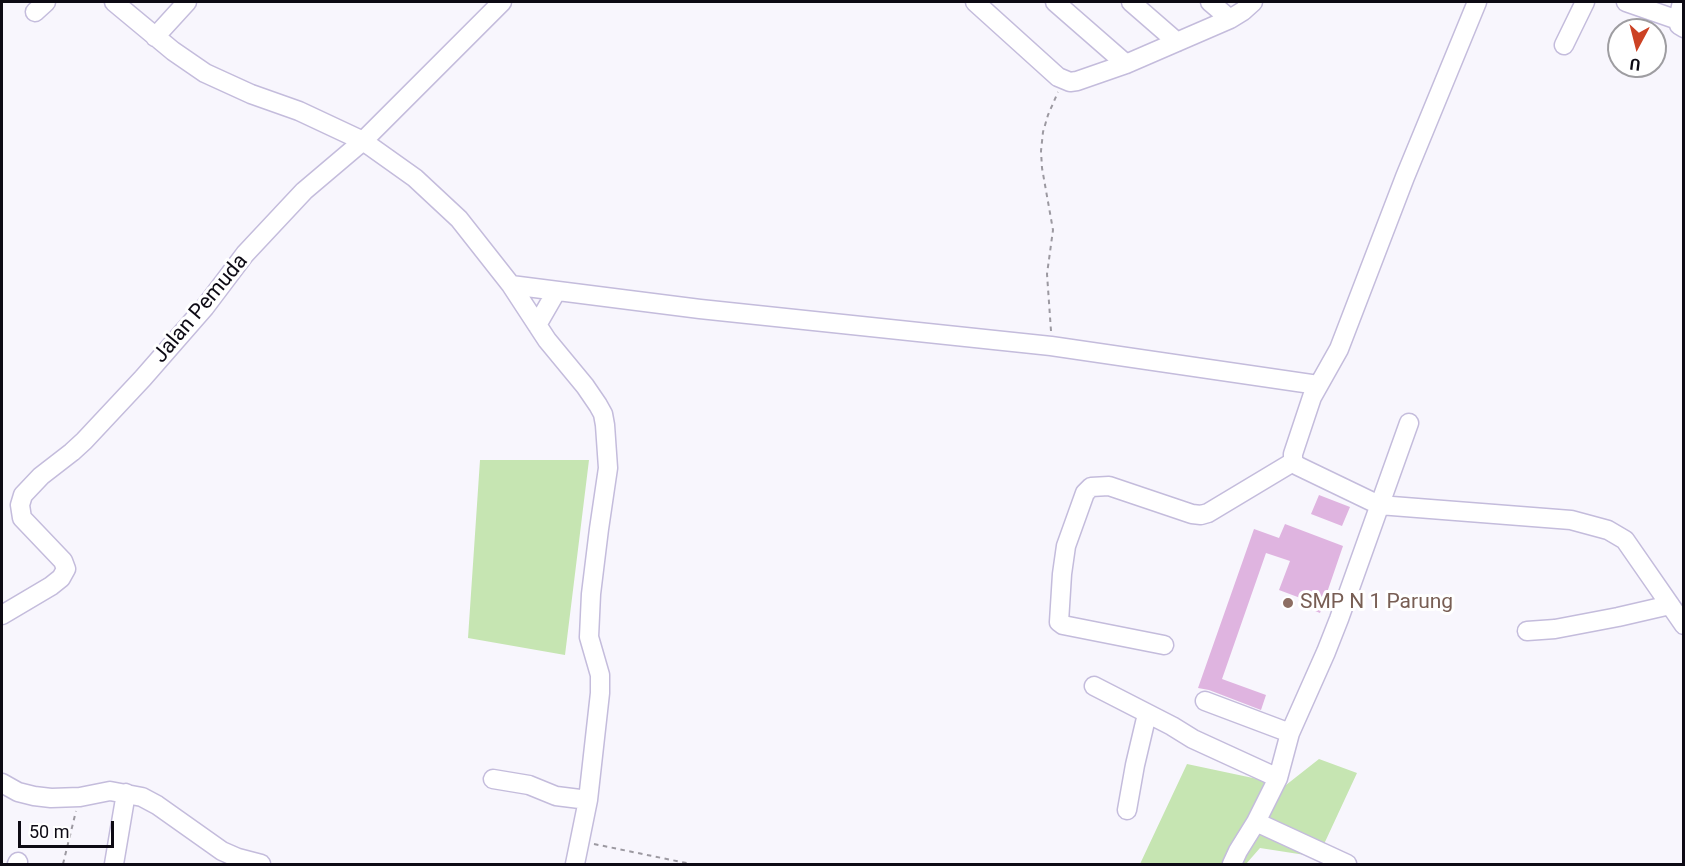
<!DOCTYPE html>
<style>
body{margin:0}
#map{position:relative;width:1685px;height:866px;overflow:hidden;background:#f8f6fd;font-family:Roboto,sans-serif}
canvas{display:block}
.frame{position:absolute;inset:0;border:3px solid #0d0a14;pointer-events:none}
.north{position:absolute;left:1607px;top:18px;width:60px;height:60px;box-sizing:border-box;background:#fff;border:2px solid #9e9da1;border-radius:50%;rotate:187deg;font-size:16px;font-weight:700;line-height:24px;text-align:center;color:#0d0a14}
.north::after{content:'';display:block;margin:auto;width:21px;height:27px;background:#cc4224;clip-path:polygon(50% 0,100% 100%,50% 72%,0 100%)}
.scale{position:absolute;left:18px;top:821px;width:96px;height:27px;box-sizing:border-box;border:3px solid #0d0a14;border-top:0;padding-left:8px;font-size:18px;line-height:21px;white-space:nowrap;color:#0d0a14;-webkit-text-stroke:4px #fff;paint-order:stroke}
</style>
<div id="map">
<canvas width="1685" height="866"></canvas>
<div class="frame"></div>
<div class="north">U</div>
<div class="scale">50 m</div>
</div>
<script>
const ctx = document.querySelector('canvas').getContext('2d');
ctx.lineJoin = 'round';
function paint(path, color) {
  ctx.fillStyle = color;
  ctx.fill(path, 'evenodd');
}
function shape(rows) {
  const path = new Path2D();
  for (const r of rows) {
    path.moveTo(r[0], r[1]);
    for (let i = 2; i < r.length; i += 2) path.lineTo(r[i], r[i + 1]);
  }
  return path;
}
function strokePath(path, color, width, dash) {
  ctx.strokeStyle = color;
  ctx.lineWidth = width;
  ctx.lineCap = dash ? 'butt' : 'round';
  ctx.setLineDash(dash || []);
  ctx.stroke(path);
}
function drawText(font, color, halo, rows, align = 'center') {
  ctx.font = font + ' Roboto,sans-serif';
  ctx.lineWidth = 6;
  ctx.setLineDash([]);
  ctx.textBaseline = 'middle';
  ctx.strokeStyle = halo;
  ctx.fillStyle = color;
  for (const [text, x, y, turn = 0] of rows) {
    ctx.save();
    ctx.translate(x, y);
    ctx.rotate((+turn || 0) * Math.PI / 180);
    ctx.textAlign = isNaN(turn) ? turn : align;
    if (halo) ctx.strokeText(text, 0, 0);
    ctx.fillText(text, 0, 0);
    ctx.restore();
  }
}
paint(shape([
 [480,460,589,460,565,655,468,638],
 [1319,759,1357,773,1318,857,1260,848,1246,864,1140,864,1187,764,1286,785]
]), '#c6e5b2');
paint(shape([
 [1319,495,1350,507,1342,526,1311,514],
 [1285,524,1343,546,1320,613,1301,605,1303,599,1279,590,1290,561,1266,553,1222,679,1266,695,1261,710,1209,690,1198,688,1254,529,1279,538]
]), '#dfb4e0');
const minor = shape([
 [114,2,173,51,205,73,251,94,299,111,363,141,415,178,459,219,511,285,547,340,585,386,598,405,603,414,605,425,608,468,599,529,591,594,589,637,600,675,600,693,588,800,575,864],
 [975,2,1058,77,1070,82,1077,81,1126,64,1230,19,1243,11,1253,2],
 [1055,2,1126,64],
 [1131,2,1177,42],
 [1210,2,1230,19],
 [1477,2,1405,177,1339,349,1312,397,1293,454,1293,462,1298,466,1379,505,1571,520,1608,530,1625,540,1684,625],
 [1626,2,1678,20,1679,25,1684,28],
 [35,12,46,2],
 [1678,20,1682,2],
 [155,37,187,2],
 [1564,45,1585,2],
 [511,285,700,309,1051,346,1318,385],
 [537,325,556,292],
 [2,615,51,586,61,578,66,569,63,561,22,518,20,505,23,495,41,476,72,452,84,441,143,378,205,307,245,254,304,191,363,141,502,2],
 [1527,631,1555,629,1618,617,1670,605],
 [1164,645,1063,625,1059,622,1062,574,1066,546,1085,493,1091,487,1109,486,1192,514,1201,515,1208,513,1293,462],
 [1094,686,1172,726,1193,739,1278,778],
 [1205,701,1290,733],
 [493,779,529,785,556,796,588,800],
 [2,783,18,792,34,796,51,798,80,797,110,791,142,797,157,805,222,851,238,858,261,864],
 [1127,810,1135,765,1147,714],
 [1256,822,1347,864],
 [17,864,18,862],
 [114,864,126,793],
 [1232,864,1238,851,1256,822,1278,778,1290,733,1326,652,1339,619,1409,423]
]);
strokePath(minor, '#c4bcdc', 21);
strokePath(shape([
 [1051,331,1047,274,1053,230,1042,168,1041,151,1043,132,1048,115,1058,92],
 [594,844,691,864],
 [63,864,76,811]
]), '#9c99a1', 2, [4.5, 4.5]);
strokePath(minor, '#fff', 18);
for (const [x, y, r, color] of [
 [1288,603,6,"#8d6e63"]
]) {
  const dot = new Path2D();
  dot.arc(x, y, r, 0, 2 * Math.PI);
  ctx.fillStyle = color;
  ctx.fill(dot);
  strokePath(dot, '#fff', 2);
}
drawText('21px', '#0d0a14', '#fff', [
 ["Jalan Pemuda",201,309,-50]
]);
drawText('21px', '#785e54', '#fff', [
 ["SMP N 1 Parung",1300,603]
], 'left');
</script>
